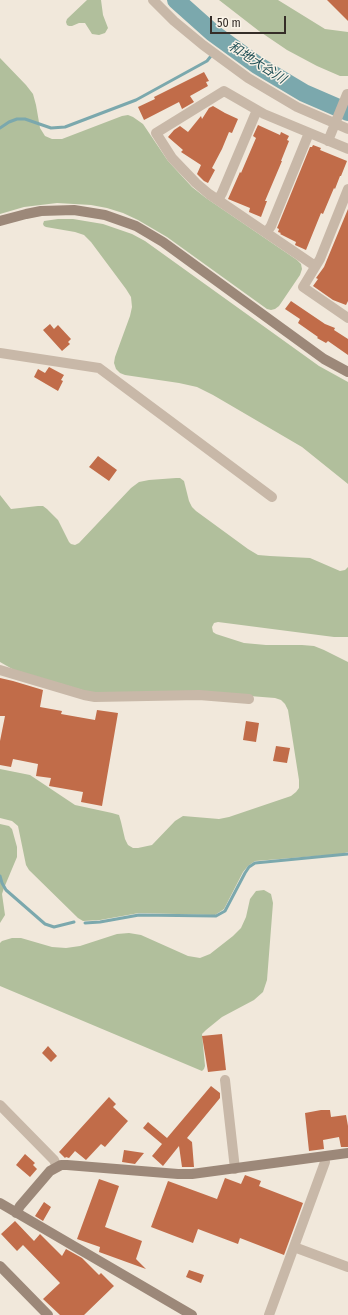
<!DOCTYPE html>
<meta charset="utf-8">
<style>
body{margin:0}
#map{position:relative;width:348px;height:1315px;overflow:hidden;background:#f1e8db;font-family:"Fira Sans Condensed",sans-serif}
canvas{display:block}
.scale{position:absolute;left:210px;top:16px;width:76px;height:18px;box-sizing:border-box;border:2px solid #352d28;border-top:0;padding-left:5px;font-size:12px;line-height:14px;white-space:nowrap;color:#352d28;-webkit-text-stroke:3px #f9f2e7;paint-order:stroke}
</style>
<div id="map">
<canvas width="348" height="1315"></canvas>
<div class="scale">50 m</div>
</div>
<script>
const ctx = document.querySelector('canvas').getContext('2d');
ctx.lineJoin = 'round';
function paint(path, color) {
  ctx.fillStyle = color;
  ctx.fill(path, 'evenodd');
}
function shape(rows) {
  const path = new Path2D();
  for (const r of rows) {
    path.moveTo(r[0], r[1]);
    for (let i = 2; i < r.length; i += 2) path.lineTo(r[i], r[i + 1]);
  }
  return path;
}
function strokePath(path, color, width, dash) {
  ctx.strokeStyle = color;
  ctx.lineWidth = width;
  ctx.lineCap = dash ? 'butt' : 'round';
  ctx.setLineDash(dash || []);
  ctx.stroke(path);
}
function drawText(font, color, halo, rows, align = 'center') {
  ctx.font = font + ' "Fira Sans Condensed","Noto Sans JP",sans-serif';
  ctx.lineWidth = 3;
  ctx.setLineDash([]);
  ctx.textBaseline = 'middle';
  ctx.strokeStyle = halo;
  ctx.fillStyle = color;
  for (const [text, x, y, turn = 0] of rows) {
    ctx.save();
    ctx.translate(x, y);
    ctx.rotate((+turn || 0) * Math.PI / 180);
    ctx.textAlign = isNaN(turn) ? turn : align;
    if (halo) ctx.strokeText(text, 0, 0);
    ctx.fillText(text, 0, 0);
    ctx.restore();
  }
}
paint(shape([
 [87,0,101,0,103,15,108,28,105,33,99,35,92,34,85,23,79,23,72,26,69,26,67,25,66,22,67,19],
 [219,0,278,0,325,29,348,32,348,76,340,76,317,66,287,50,259,31],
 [0,58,26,85,33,94,36,105,40,128,45,136,52,139,62,139,122,116,128,115,133,117,143,124,168,161,192,187,206,198,297,260,301,264,302,269,300,275,279,306,275,309,271,310,267,309,167,237,138,220,123,213,107,208,91,205,57,203,24,207,0,214],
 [58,219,73,219,103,224,132,234,145,241,319,366,348,382,348,484,302,447,213,395,197,387,179,383,125,375,120,373,116,369,114,363,115,357,130,316,132,307,131,297,126,289,91,242,84,235,75,232,46,227,44,226,43,224,44,221],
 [176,478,180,478,184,481,189,501,192,507,196,511,248,549,258,555,270,556,310,558,340,571,345,570,348,567,348,637,334,637,218,622,214,623,212,627,213,632,216,634,244,643,266,645,302,645,314,646,324,650,348,662,348,852,341,854,255,861,248,866,243,872,224,909,215,915,139,913,100,920,83,921,78,918,29,870,26,865,18,826,12,821,0,818,0,769,30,775,75,805,112,813,119,815,121,822,125,839,128,845,133,848,138,848,152,845,175,821,183,816,219,819,229,817,291,796,296,792,299,788,299,780,288,710,285,704,281,700,275,698,199,692,96,694,14,670,0,662,0,495,11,509,38,506,43,506,47,509,58,520,69,542,71,544,75,545,79,543,131,488,139,482,149,480],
 [0,824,9,826,12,829,17,847,17,857,4,888,2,894,5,915,0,923],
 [264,890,271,894,273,903,267,980,263,992,254,1000,222,1017,206,1030,202,1034,205,1066,204,1069,202,1071,0,986,0,943,2,941,12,938,21,938,52,947,66,948,80,946,117,934,129,933,141,935,188,956,200,958,210,954,233,936,241,928,246,917,250,899,256,891]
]), '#b1bf9c');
strokePath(shape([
 [220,45,223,41],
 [0,128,9,122,17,119,25,119,51,128,65,127,136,100,207,61,211,56],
 [0,876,2,883,6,890,45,924,54,927,74,922],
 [85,923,100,922,139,915,216,916,225,911,245,873,249,867,255,863,348,854]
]), '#7ba8ad', 3);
strokePath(shape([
 [176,0,213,33,257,65,304,93,348,112]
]), '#7ba8ad', 18);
paint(shape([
 [327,0,348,0,348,21],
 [204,72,209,81,206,82,208,86,190,96,194,102,182,109,179,102,144,120,138,107,155,99,154,97],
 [213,106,225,113,238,119,232,133,229,132,222,149,212,168,215,170,208,183,204,181,197,174,201,165,181,152,183,150,168,137,174,130,180,126,188,132,201,116,202,119,209,108],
 [258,125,280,135,281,132,289,136,287,140,289,141,281,161,282,161,265,201,267,201,261,217,249,212,250,208,228,199,240,172,241,173,256,138,253,136],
 [313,145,321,148,320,150,347,161,341,176,340,176,335,189,334,188,331,195,323,214,321,213,306,250,295,245,296,242,280,234,281,233,278,232,279,229,277,228,310,147,312,147],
 [348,209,348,301,346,305,333,300,313,286,318,279,316,278,324,267],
 [291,301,325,324,335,328,334,330,348,339,348,355,328,341,326,343,317,338,318,337,298,323,300,319,285,309],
 [50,324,54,329,58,325,71,339,68,342,70,344,62,351,43,330],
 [49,367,64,375,61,380,63,381,58,391,34,377,38,369,45,373],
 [98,456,117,470,109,481,89,467],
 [0,678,13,681,43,690,40,707,62,711,61,714,95,720,97,710,118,713,102,806,81,802,83,792,49,786,51,778,36,776,38,764,13,759,11,767,0,765,0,741,5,716,0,716],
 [246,721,259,723,256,742,243,740],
 [276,746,290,748,287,763,273,761],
 [222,1034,226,1070,208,1072,202,1036],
 [48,1046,57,1056,51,1062,42,1053],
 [211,1086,220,1093,220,1098,187,1138,192,1142,194,1167,182,1167,179,1146,163,1166,152,1156,162,1144,143,1128,148,1122,167,1138],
 [109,1097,116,1104,113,1107,128,1121,105,1147,101,1144,86,1160,75,1151,69,1158,66,1157,65,1158,59,1152],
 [321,1110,330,1110,331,1117,346,1115,348,1126,348,1147,341,1147,339,1137,323,1140,324,1149,309,1151,305,1113],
 [124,1150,144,1153,135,1164,122,1162],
 [25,1154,35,1163,33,1165,37,1169,30,1177,16,1165],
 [245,1175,261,1181,259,1186,303,1203,284,1255,240,1238,238,1244,198,1229,193,1243,151,1227,168,1181,217,1199,225,1178,241,1184],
 [99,1179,119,1186,105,1227,142,1241,136,1259,146,1269,99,1252,100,1247,77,1239],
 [44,1202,51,1207,43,1221,35,1216],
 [15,1221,34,1241,40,1234,62,1256,66,1249,82,1258,99,1275,101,1273,114,1286,84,1315,60,1315,43,1299,60,1283,23,1245,17,1251,1,1234],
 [189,1270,204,1275,201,1283,186,1277]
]), '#c16c49');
strokePath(shape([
 [153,0,174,21,203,45,248,78,297,107,348,129],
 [328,141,347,94],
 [348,189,320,259,303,287,348,318],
 [218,200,222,193,257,110],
 [266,233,271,226,309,133],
 [315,266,209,194,196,183,172,158,156,133,224,91,264,114,348,149],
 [0,353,99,368,272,497],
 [0,670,84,695,95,697,199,695,249,699],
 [225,1080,235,1169],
 [0,1105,54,1160,57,1167],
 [294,1247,348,1267],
 [269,1315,325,1162,324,1157]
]), '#c8b8a8', 10);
strokePath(shape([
 [0,221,26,214,41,211,74,210,105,215,136,226,163,242,324,359,348,372],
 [0,1203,192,1315],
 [16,1213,20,1206,50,1171,61,1165,67,1165,178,1174,192,1174,348,1153],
 [0,1266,48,1315]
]), '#9c8879', 10);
drawText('italic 13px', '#1f4f55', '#f9f2e7', [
 ["和地大谷川",257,63,33]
]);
</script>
